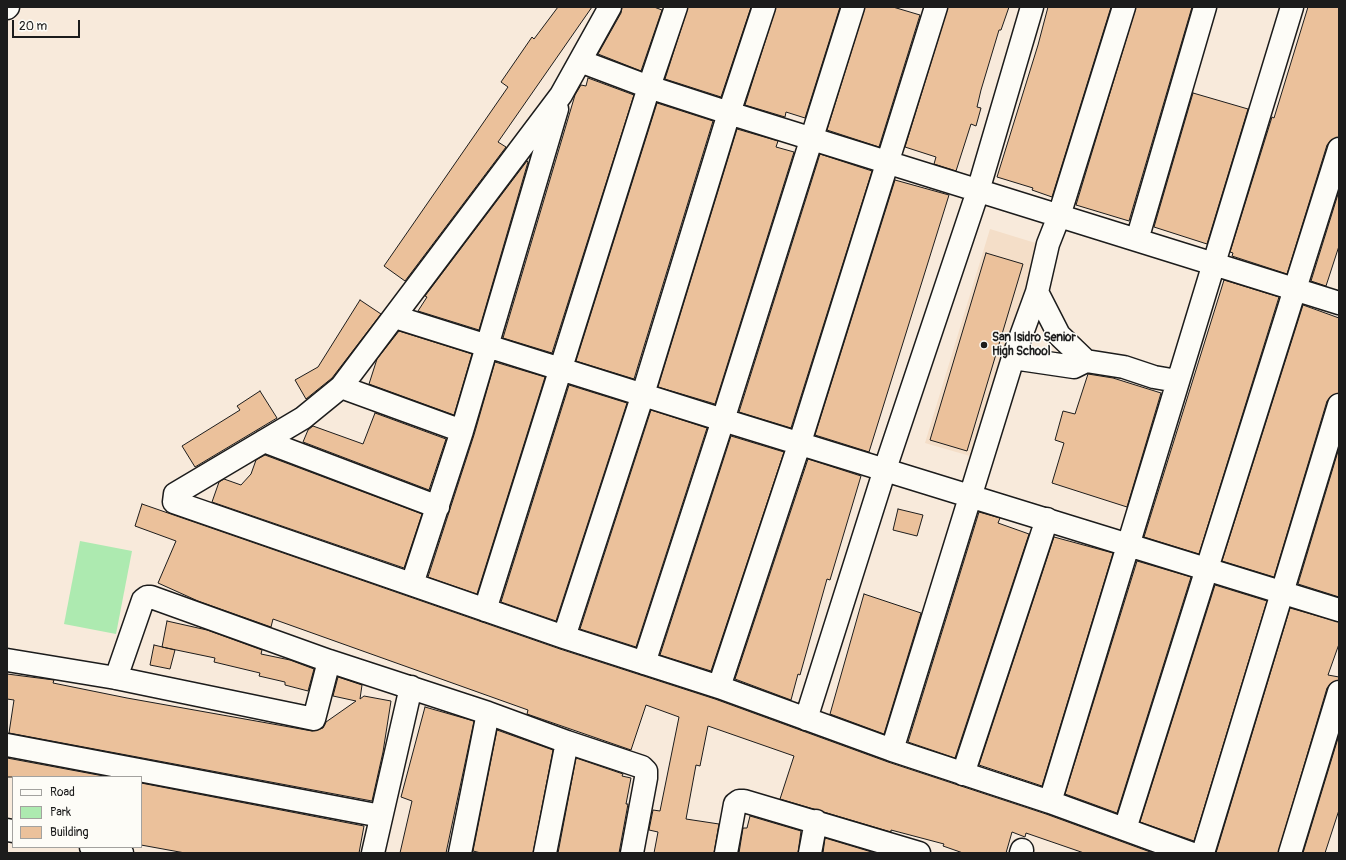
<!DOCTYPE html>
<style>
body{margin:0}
#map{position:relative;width:1346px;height:860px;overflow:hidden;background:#f8eadb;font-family:Pangolin,sans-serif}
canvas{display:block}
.frame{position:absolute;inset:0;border:8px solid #1c1c1c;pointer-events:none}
.legend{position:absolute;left:12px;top:776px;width:130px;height:72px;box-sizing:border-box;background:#fdfcf7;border:1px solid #a3a29f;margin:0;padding:5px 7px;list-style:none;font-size:12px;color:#1c1c1c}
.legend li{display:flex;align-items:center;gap:8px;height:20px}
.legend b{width:20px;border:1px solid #a3a29f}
.scale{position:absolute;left:12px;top:20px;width:68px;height:18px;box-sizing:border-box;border:2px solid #1c1c1c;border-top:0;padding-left:5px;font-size:12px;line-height:14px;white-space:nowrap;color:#1c1c1c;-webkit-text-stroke:3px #fdfcf7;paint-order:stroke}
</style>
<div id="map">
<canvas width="1346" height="860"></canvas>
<div class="frame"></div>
<ul class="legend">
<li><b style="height:5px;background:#fdfcf7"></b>Road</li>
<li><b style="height:11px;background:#adeab0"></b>Park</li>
<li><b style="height:11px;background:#ebc19b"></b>Building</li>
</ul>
<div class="scale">20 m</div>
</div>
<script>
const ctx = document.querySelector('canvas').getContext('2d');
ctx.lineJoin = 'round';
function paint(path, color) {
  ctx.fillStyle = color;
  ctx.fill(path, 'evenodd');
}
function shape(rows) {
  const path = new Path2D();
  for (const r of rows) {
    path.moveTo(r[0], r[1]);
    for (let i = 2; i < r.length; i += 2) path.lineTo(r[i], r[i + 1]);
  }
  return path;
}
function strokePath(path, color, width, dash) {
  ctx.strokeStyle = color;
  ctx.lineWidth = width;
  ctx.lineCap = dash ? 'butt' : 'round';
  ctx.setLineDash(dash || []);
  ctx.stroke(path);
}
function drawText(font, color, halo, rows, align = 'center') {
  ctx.font = font + ' Pangolin,sans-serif';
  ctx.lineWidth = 3;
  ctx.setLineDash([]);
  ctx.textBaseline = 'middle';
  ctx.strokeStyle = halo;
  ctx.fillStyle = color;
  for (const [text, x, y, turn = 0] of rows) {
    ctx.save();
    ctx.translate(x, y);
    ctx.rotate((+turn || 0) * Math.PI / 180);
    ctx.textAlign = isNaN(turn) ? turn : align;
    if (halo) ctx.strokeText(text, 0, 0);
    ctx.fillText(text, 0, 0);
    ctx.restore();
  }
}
paint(shape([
 [990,229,1042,245,977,458,925,443]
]), '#f4dec8');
paint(shape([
 [80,541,132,551,116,634,64,624]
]), '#adeab0');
const building = shape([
 [558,7,592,7,498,142,506,147,405,281,384,266,508,87,501,82,532,37,534,39,558,7],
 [622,7,654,7,662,10,641,71,598,54,621,13,622,7],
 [688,7,751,7,721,97,665,79,688,7],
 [776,7,840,7,805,118,786,112,785,117,745,105,776,7],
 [865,7,893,7,920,15,879,147,827,130,865,7],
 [948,7,1009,7,1001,30,999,30,981,90,977,107,981,108,976,126,971,124,956,171,934,164,936,157,905,147,948,7],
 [1048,7,1111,7,1052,197,1032,190,1033,188,997,177,1038,45,1048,7],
 [1136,7,1192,7,1129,221,1076,205,1136,7],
 [1308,7,1339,7,1339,137,1331,140,1327,145,1287,274,1232,256,1233,253,1230,252,1272,117,1274,118,1308,7],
 [588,78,634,95,552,353,503,338,575,95,581,85,586,86,588,78],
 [1193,93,1248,109,1207,244,1154,227,1193,93],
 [657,103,713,121,634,379,576,361,657,103],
 [737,129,778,141,776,147,794,152,715,404,658,387,737,129],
 [820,154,872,171,791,428,739,412,820,154],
 [527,161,528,162,479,330,418,311,427,297,425,296,527,161],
 [895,180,949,195,869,452,815,435,895,180],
 [1339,191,1339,246,1326,286,1311,281,1339,191],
 [986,253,1023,264,967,451,930,440,986,253],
 [1224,280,1279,297,1199,554,1144,537,1224,280],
 [360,300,381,314,332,378,306,399,295,380,318,367,360,300],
 [1303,305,1339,318,1339,393,1331,396,1327,401,1274,577,1222,561,1303,305],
 [399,331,472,354,454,415,369,384,377,359,399,331],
 [495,362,545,377,477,594,428,577,474,435,495,362],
 [1088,374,1113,378,1161,393,1127,507,1052,483,1064,443,1055,440,1063,411,1075,414,1088,374],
 [569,385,627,403,556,621,501,602,569,385],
 [260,391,277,418,195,467,182,446,240,410,237,406,260,391],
 [651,410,707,428,636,647,580,629,651,410],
 [375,413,446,439,429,490,303,442,308,430,313,426,363,444,375,413],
 [731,436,784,452,711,671,660,655,731,436],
 [1339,448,1339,597,1298,584,1339,448],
 [265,455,422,514,404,568,212,502,219,482,224,479,241,485,251,474,256,460,265,455],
 [808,459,861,476,830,580,827,579,800,675,798,674,791,700,735,679,808,459],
 [142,504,560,649,715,699,888,762,1046,814,1153,853,1084,853,1026,833,1025,837,1012,832,1006,853,963,853,943,846,944,844,891,830,891,832,780,799,794,756,708,726,700,766,696,765,686,819,719,824,714,853,654,853,658,832,649,830,653,810,660,811,679,717,646,705,631,750,527,714,528,710,273,619,271,627,198,601,158,583,176,541,135,526,142,504],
 [898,509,923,515,917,536,893,530,898,509],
 [979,512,1000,518,998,523,1029,534,955,758,908,742,979,512],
 [1054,537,1113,553,1042,786,979,765,1054,537],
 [1137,561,1191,577,1117,813,1065,794,1137,561],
 [1215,585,1267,601,1194,841,1140,822,1215,585],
 [864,594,921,613,884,734,830,714,864,594],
 [1290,608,1339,622,1339,644,1328,675,1339,677,1339,680,1331,683,1327,688,1278,853,1216,853,1290,608],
 [167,621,207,630,262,650,261,654,290,660,314,669,308,691,285,685,285,682,259,676,260,673,214,662,215,658,162,647,167,621],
 [154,645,175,650,170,669,150,665,154,645],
 [7,674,54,680,53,683,127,698,312,731,323,728,326,722,356,701,333,696,338,677,362,685,360,699,364,696,391,701,383,752,372,801,9,733,14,700,7,699,7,674],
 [425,707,474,721,446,853,400,853,412,801,401,797,425,707],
 [497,730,553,750,533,853,481,853,473,851,497,730],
 [1339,735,1339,810,1325,853,1303,853,1339,735],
 [7,758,109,777,7,777,7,758],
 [576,758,623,774,622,776,631,778,626,804,628,804,619,853,558,853,576,758],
 [141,783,364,826,359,853,185,853,141,845,141,783],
 [750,816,801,831,798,853,739,853,743,828,747,828,750,816],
 [825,838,875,853,823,853,825,838]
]);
paint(building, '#ebc19b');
strokePath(building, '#1c1c1c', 1);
const minor = shape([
 [610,7,561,95,341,387,303,418,175,494,174,502,564,637,719,687,892,750,1050,802,1190,853],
 [1124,7,1059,216,1048,244,1037,292,1059,335,1086,361,1124,367,1154,377,1177,381],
 [7,8,8,7],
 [580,61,649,87,729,113,1339,303],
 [1137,240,1205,7],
 [395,317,723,420,1339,610],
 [1013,358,1037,292],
 [341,387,462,431],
 [264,441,438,507],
 [412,584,462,431,557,109],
 [485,610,649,87,676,7],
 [564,637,643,394,729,113,764,7],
 [7,660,116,678,314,719,329,661],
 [644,663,723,420,853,7],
 [116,678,143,600,147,597,151,597,329,661,488,713,567,742,642,767,646,771,646,778,632,853],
 [719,687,800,442,936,7],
 [806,719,885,469,978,191,1032,7],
 [7,745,381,816],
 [892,750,1013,358,1074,367,1086,361],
 [963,774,1047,519],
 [1050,802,1292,7],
 [1125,829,1339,149],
 [7,830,13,831],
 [91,847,122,853],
 [373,853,411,687],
 [460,853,488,713],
 [545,853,567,742],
 [726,853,735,804,739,801,744,801,919,853],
 [810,853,816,821],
 [1021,853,1022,850],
 [1203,853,1339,405],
 [1290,853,1339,692]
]);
strokePath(minor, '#1c1c1c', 25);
strokePath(minor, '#fdfcf7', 22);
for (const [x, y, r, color] of [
 [984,345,4,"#1c1c1c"]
]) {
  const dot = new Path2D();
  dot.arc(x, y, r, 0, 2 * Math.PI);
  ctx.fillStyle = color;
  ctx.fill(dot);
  strokePath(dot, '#fdfcf7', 1.5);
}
drawText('bold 12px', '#1c1c1c', '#fdfcf7', [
 ["San Isidro Senior",992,338],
 ["High School",992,352]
], 'left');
</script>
